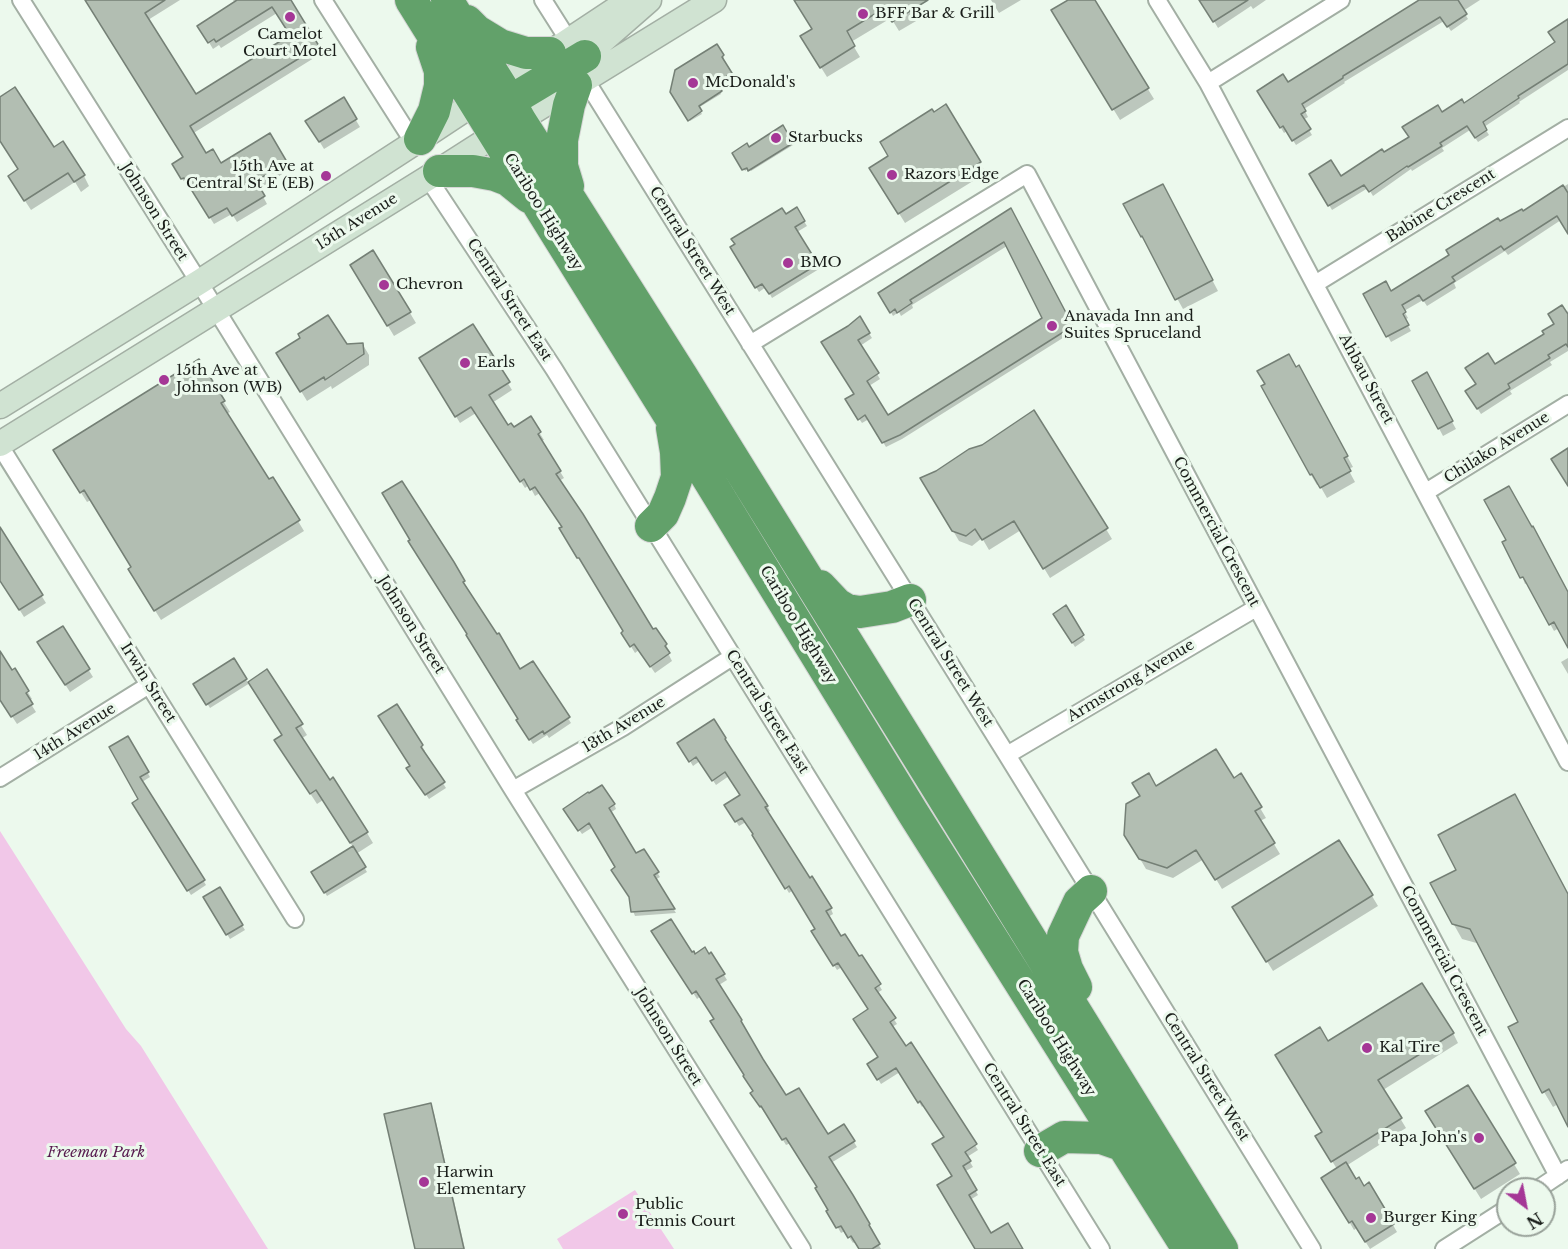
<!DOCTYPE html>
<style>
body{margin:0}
#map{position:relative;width:1568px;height:1249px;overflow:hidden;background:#ecf9ed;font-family:"Libre Baskerville",serif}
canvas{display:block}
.north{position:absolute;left:1496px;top:1177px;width:60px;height:60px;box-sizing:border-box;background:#ecf9ed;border:2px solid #98a199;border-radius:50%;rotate:148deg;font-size:16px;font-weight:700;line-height:24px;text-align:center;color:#1a1e1a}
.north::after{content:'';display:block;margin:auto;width:21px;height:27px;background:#a53796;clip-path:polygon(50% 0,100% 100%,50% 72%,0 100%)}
</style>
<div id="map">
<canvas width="1568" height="1249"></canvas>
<div class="north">N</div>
</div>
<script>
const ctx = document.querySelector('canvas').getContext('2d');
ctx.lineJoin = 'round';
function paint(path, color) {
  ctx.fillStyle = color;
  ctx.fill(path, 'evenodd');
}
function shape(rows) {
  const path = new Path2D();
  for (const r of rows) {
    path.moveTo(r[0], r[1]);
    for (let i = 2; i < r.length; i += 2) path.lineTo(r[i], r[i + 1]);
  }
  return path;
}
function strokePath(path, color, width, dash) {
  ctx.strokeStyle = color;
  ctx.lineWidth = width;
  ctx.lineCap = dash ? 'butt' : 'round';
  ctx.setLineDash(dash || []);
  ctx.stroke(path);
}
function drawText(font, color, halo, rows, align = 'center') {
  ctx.font = font + ' "Libre Baskerville",serif';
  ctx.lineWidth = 6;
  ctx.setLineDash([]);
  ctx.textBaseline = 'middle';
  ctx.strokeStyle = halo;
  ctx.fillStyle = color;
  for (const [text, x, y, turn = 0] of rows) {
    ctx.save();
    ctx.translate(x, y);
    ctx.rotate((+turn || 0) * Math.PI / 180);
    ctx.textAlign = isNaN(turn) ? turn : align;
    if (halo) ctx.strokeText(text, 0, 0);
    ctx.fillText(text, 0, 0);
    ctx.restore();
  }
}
paint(shape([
 [0,831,126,1029,141,1046,268,1249,0,1249],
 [635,1190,674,1249,563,1249,557,1239]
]), '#f1c7e8');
paint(shape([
 [86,0,180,0,148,20,195,96,291,36,277,13,221,48,219,45,213,49,199,26,235,3,233,0,291,0,293,6,322,53,192,134,205,155,221,165,269,135,290,169,259,189,267,204,237,222,232,214,214,224,189,184,186,185,174,165,185,158],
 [796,0,913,0,923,17,899,31,891,18,851,42,860,57,827,77,802,37,814,30],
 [991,0,1021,0,999,13],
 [1071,0,1093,0,1154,99,1120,120,1053,11],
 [1210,0,1266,0,1253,9,1251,6,1218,28,1204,4],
 [1419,0,1480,0,1463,11,1468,19,1451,31,1444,21,1344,82,1345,83,1304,109,1308,117,1303,120,1312,135,1296,145,1287,131,1284,133,1259,92,1287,84,1419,2],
 [1568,23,1568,70,1519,102,1520,103,1484,127,1489,135,1478,142,1470,130,1442,148,1444,151,1412,171,1411,169,1373,196,1368,188,1332,210,1311,174,1340,178,1384,154,1410,138,1442,114,1464,105,1557,43],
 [717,46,724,58,722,59,731,75,723,80,727,86,720,91,721,94,698,108,702,114,690,121,672,92],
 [0,99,53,149,84,176,89,186,81,192,75,182,31,210,16,187,20,170,0,139],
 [343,99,360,127,324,149,307,121],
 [946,106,986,173,905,223,877,178,890,157,933,114],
 [782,128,793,145,751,171,749,168,745,171,734,153,749,149],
 [1568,184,1568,230,1561,220,1508,255,1505,251,1454,283,1456,288,1427,306,1423,300,1404,311,1408,318,1405,320,1411,331,1391,342,1365,294,1391,293,1500,223,1523,213],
 [1168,196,1218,291,1183,309,1125,205],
 [796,209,807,226,797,232,819,269,772,298,766,287,759,292,732,248],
 [1011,210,1074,331,902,439,886,447,869,419,862,423,849,404,856,395,823,343,859,318,872,338,860,346,880,379,869,386,887,417,1044,319,1007,246,912,305,913,308,901,316,899,312,893,316,880,293],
 [352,266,410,313,416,323,394,336],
 [1568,311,1568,351,1550,362,1552,365,1510,391,1512,394,1481,414,1467,392,1478,385,1495,366,1545,334],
 [473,326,512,390,492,403,507,427,513,429,530,418,544,440,541,441,564,478,559,481,653,632,666,645,670,652,668,653,672,661,655,673,639,650,635,653,627,640,625,632,563,528,540,493,535,496,529,485,525,488,476,413,460,423,421,359],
 [346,345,363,345,369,355,369,365,332,389,331,386,307,401,278,353],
 [198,361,230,412,226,414,268,482,298,521,304,531,161,620,136,580,133,567,91,500,87,502,61,461],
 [1296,368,1304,377,1353,467,1348,469,1355,482,1327,498,1319,484,1317,485,1311,475,1263,387],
 [1426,374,1456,429,1443,436,1414,381],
 [923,479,1106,529,1112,539,1050,578,1021,530,989,550,982,538,972,546,959,541],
 [0,529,46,603,24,617,0,578],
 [452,563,519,672,533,663,571,723,549,738,547,735,533,744,521,726,519,719],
 [1530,575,1568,594,1568,645,1559,628,1554,631,1528,583,1525,584,1523,579],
 [1065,607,1085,640,1075,647,1055,614],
 [62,628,93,677,70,692,43,650],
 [1568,658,1568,674,1561,662],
 [0,659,11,672,14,670,32,699,29,701,36,712,17,724,0,698],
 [233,660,248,683,267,671,307,735,301,739,329,782,367,833,373,843,356,854,367,872,327,896,313,872,353,847,323,800,317,804,282,750,284,736,250,683,210,708,195,684],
 [396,706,425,751,423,752,446,788,429,799,408,768,411,766],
 [127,738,150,777,142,782,206,885,191,895,134,803,140,799],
 [679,743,727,744,767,806,770,811,767,813,809,880,831,909,833,914,828,917,841,938,879,985,882,990,877,993,897,1024,892,1027,905,1048,911,1044,978,1150,967,1157,973,1167,964,1172,978,1195,970,1200,991,1235,1021,1249,976,1249,954,1177,945,1138,924,1105,922,1107,900,1072,881,1084,869,1064,880,1058,869,1010,842,967,837,970,813,932,816,930,793,890,789,893,746,822,739,826,726,806,742,796,729,776,716,785,700,761,693,766],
 [1241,776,1266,818,1260,821,1280,854,1222,889,1204,859,1173,878,1146,869,1126,835,1142,797,1156,788,1233,780],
 [614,804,616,809,610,813,636,855,643,851,660,877,655,880,676,913,635,916,633,911,630,897,617,868,593,827,582,834,568,814],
 [219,889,245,930,230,939,205,898],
 [1372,896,1378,906,1273,971,1240,918],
 [1568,896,1568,1123,1558,1104,1553,1107,1544,1092,1520,1022,1480,944,1462,939,1453,923],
 [657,937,695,956,708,956,711,954,727,980,719,985,786,1097,827,1136,844,1126,857,1147,831,1163,869,1225,873,1230,871,1232,881,1249,860,1249,856,1241,853,1243,845,1231,841,1233,828,1211,830,1210,819,1187,791,1143,786,1145,765,1111,764,1112,756,1099,755,1092,716,1020,701,996,697,999],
 [1453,1033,1458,1043,1383,1090,1406,1128,1346,1166,1356,1181,1363,1188,1369,1184,1397,1232,1370,1249,1357,1228,1354,1230,1323,1178,1337,1169,1317,1137,1324,1133,1328,1043],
 [1467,1087,1520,1174,1481,1199,1433,1122],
 [430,1105,434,1113,465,1249,416,1249]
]), '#0003');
const building = shape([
 [85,0,165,0,145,13,196,94,290,35,272,7,216,42,214,39,208,43,197,26,237,0,291,0,319,46,190,126,206,153,213,149,221,163,270,133,287,162,256,181,265,196,232,216,227,208,209,218,184,178,181,179,172,164,183,157,85,0],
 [794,0,928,0,892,22,883,9,847,31,855,46,820,68,800,36,812,29,794,0],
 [1068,0,1095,0,1149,88,1112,110,1051,10,1068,0],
 [1199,0,1248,0,1213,22,1199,0],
 [1419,0,1458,0,1467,14,1447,27,1440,17,1343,76,1343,78,1302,104,1306,111,1301,114,1311,129,1292,141,1283,126,1280,128,1257,91,1283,74,1288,82,1419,0],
 [1568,19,1568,64,1518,96,1519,98,1483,122,1487,130,1475,138,1467,126,1440,143,1442,146,1408,167,1407,166,1369,192,1364,185,1328,206,1309,174,1331,160,1341,176,1382,149,1384,152,1409,137,1402,127,1438,105,1442,112,1462,99,1464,103,1555,42,1548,32,1568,19],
 [717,44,724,55,722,57,732,73,724,78,728,84,720,88,722,91,699,106,702,111,688,121,670,92,675,70,717,44],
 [15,87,54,147,63,141,85,175,74,182,68,173,24,201,8,176,18,169,0,141,0,97,15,87],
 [344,97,357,119,319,142,305,121,344,97],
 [946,104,981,162,898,214,869,168,888,156,880,142,932,109,934,112,946,104],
 [783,125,793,143,748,171,747,168,742,170,732,153,747,143,749,147,783,125],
 [1163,184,1213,280,1175,300,1142,236,1141,237,1123,204,1163,184],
 [1563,185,1568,193,1568,234,1557,216,1504,250,1501,246,1452,277,1455,281,1423,301,1419,295,1402,305,1406,312,1403,314,1409,325,1386,337,1363,294,1386,281,1391,291,1449,255,1446,250,1498,218,1500,221,1522,209,1523,211,1563,185],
 [797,207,805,221,795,227,818,264,769,294,762,284,755,288,730,247,735,244,731,239,782,208,786,214,797,207],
 [1011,208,1073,326,900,435,882,443,865,415,858,420,845,399,854,394,821,342,848,326,860,316,870,333,858,340,879,373,867,381,888,415,1042,318,1004,242,910,300,912,303,897,313,895,309,890,313,878,293,1011,208],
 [373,250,411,312,387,326,350,265,373,250],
 [1562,305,1568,314,1568,347,1566,344,1548,355,1550,358,1508,384,1510,388,1477,409,1465,391,1476,384,1465,368,1488,353,1495,364,1544,334,1542,331,1554,324,1548,314,1562,305],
 [328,315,347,344,363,343,364,354,325,380,324,377,300,392,276,353,300,338,298,334,328,315],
 [473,324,510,382,489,395,508,425,511,423,514,427,531,416,541,432,538,434,561,471,556,474,583,514,653,629,656,628,667,644,665,646,670,653,650,667,634,644,630,647,621,633,623,631,579,558,577,558,559,528,562,527,535,487,530,490,524,479,520,482,471,407,455,417,419,358,473,324],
 [1289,354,1296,367,1299,365,1348,456,1344,458,1351,471,1320,488,1312,474,1310,475,1261,386,1265,384,1257,371,1289,354],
 [199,359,225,401,221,403,269,479,273,477,300,520,154,611,128,569,131,567,84,490,80,493,53,450,199,359],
 [1427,372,1453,421,1438,429,1412,381,1427,372],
 [1034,410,1108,528,1043,569,1014,521,982,540,975,529,966,536,952,531,920,478,936,471,969,449,982,445,1034,410],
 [1568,448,1568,486,1551,459,1568,448],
 [402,481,454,562,465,581,463,582,497,634,499,633,520,669,533,661,570,717,544,734,543,731,529,740,516,720,518,719,466,635,467,634,408,541,410,540,382,493,402,481],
 [1509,486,1532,527,1533,526,1568,592,1568,648,1554,622,1549,625,1523,577,1520,578,1502,542,1506,540,1484,500,1509,486],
 [0,527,43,595,19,610,0,581,0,527],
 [1066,605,1084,635,1072,643,1053,614,1066,605],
 [63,626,90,669,65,685,37,642,63,626],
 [0,651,12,670,15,668,29,691,26,693,33,704,11,717,0,700,0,651],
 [234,658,247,679,206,705,193,684,234,658],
 [267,669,303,724,296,728,330,780,333,777,368,832,350,843,316,790,310,794,274,740,282,735,248,682,267,669],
 [397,704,423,745,421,747,445,782,425,795,406,768,410,766,378,716,397,704],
 [714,719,726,738,725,739,768,806,765,807,810,878,812,876,832,908,826,911,841,936,845,934,859,956,862,955,881,984,875,988,896,1018,890,1022,906,1046,911,1042,977,1144,965,1152,971,1161,963,1166,977,1190,969,1195,991,1233,1008,1223,1023,1249,975,1249,937,1185,952,1176,932,1144,944,1137,920,1101,918,1103,896,1068,877,1080,867,1064,878,1057,853,1019,868,1009,838,963,833,966,811,931,815,929,789,886,785,889,752,835,753,834,742,818,735,822,724,805,740,795,725,772,712,781,696,757,689,762,677,743,714,719],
 [128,736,149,772,140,777,205,880,187,891,132,803,138,799,109,747,128,736],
 [1216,749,1234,778,1241,773,1262,807,1255,811,1275,843,1215,880,1196,850,1167,868,1139,859,1124,835,1126,804,1140,796,1132,783,1149,773,1156,786,1216,749],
 [602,785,615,804,609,808,636,853,644,849,659,872,654,875,675,909,631,912,629,897,611,870,615,867,589,823,578,831,563,809,588,792,589,793,602,785],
 [1515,794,1568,894,1568,1127,1549,1089,1542,1093,1508,1027,1518,1022,1470,929,1452,924,1430,883,1456,870,1438,835,1515,794],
 [1339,840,1373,895,1266,962,1232,907,1339,840],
 [353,846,366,867,324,893,311,872,353,846],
 [220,887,243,925,226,935,203,897,220,887],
 [671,919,692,952,694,951,695,954,705,947,709,954,711,952,725,974,716,979,742,1020,741,1021,763,1059,786,1095,799,1088,828,1134,844,1124,855,1141,829,1157,853,1195,870,1224,869,1225,880,1244,872,1249,859,1249,851,1236,848,1238,841,1226,836,1228,826,1211,828,1210,815,1188,817,1187,786,1138,782,1140,761,1106,760,1107,750,1093,753,1091,743,1076,744,1075,710,1021,714,1019,696,991,692,994,651,931,671,919],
 [1422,983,1454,1033,1378,1080,1402,1118,1331,1162,1315,1136,1322,1132,1275,1055,1320,1027,1328,1041,1422,983],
 [1468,1085,1516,1163,1474,1189,1425,1111,1468,1085],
 [431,1103,464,1249,415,1249,384,1114,431,1103],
 [1346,1162,1356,1179,1359,1177,1364,1186,1369,1182,1394,1224,1365,1242,1352,1221,1349,1223,1321,1178,1346,1162]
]);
paint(building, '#b2beb2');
strokePath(building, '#758076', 1.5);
const street = shape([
 [21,0,199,282,513,790,802,1249],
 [323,0,414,143],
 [543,0,569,41],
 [1157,0,1208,83,1568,762],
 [585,79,1007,755,1312,1249],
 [1208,83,1341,0],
 [428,178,554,369,1101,1249],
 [1315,284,1568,128],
 [750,344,1027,174,1558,1176],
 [0,446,295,919],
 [1426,492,1568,404],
 [1007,755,1256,608],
 [0,778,149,685],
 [513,790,623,727,732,657],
 [1538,1189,1568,1169],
 [1444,1249,1508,1208]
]);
const secondary = shape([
 [585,74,585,56,649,0],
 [0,406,201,281,414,143,630,0],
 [0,444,428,178,495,135,714,0]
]);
const highway = shape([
 [411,0,669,415,913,813,1188,1249],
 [447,0,501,86,520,120,682,376,943,797,1222,1249],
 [467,21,477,31,500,45,526,53,550,53],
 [497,116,498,110,510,101,585,56],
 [420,139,434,111,440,86,440,71,432,47],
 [439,171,473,171,495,175,508,180,529,197],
 [568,186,562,166,562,140,569,105,576,85],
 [651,526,663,514,670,498,677,477,676,452,672,428],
 [820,586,837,604,847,610,860,612,892,607,910,600],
 [1076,987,1067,969,1062,952,1063,936,1079,902,1091,891],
 [1040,1151,1064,1137,1101,1138,1124,1146]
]);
strokePath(street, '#a3afa4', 20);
strokePath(secondary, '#a3afa4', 27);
strokePath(highway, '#d6d6d6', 34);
strokePath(street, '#fff', 16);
strokePath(secondary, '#d0e3d2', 24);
strokePath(highway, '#62a16a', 32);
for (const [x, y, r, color] of [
 [863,14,6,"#a53796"],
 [290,17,6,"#a53796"],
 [693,83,6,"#a53796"],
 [776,138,6,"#a53796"],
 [892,175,6,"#a53796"],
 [326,176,6,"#a53796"],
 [788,263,6,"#a53796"],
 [384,285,6,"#a53796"],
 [1052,326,6,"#a53796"],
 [465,363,6,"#a53796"],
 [164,380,6,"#a53796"],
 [1367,1048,6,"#a53796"],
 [1479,1138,6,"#a53796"],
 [424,1182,6,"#a53796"],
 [623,1214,6,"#a53796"],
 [1371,1218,6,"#a53796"]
]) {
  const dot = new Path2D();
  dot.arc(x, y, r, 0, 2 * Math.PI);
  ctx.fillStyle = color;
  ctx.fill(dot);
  strokePath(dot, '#ecf9ed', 2);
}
drawText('15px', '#1a1e1a', '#ecf9ed', [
 ["BFF Bar & Grill",875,14],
 ["Camelot",290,35,"center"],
 ["Court Motel",290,52,"center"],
 ["McDonald's",705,83],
 ["Starbucks",788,138],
 ["15th Ave at",314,167,"right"],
 ["Central St E (EB)",314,184,"right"],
 ["Razors Edge",904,175],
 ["BMO",800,263],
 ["Chevron",396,285],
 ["Anavada Inn and",1064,317],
 ["Suites Spruceland",1064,334],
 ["Earls",477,363],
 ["15th Ave at",176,371],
 ["Johnson (WB)",176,388],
 ["Kal Tire",1379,1048],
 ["Papa John's",1467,1138,"right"],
 ["Harwin",436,1173],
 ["Elementary",436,1190],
 ["Public",635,1205],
 ["Tennis Court",635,1222],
 ["Burger King",1383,1218]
], 'left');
drawText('15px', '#1a1e1a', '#ecf9ed', [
 ["Babine Crescent",1441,206,-32],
 ["Johnson Street",154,212,58],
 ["Cariboo Highway",543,212,58],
 ["15th Avenue",357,222,-32],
 ["Central Street West",692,251,58],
 ["Central Street East",509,300,57],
 ["Ahbau Street",1366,379,62],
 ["Chilako Avenue",1497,448,-32],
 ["Commercial Crescent",1216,532,62],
 ["Johnson Street",411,625,58],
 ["Cariboo Highway",798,625,59],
 ["Central Street West",950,663,58],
 ["Armstrong Avenue",1131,681,-31],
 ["Irwin Street",148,683,58],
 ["Central Street East",767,712,58],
 ["13th Avenue",624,725,-31],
 ["14th Avenue",75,732,-32],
 ["Commercial Crescent",1444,961,62],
 ["Johnson Street",668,1037,58],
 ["Cariboo Highway",1056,1038,58],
 ["Central Street West",1206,1077,58],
 ["Central Street East",1024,1125,58]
]);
drawText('italic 15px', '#571a4f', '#ecf9ed', [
 ["Freeman Park",96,1153]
]);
</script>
